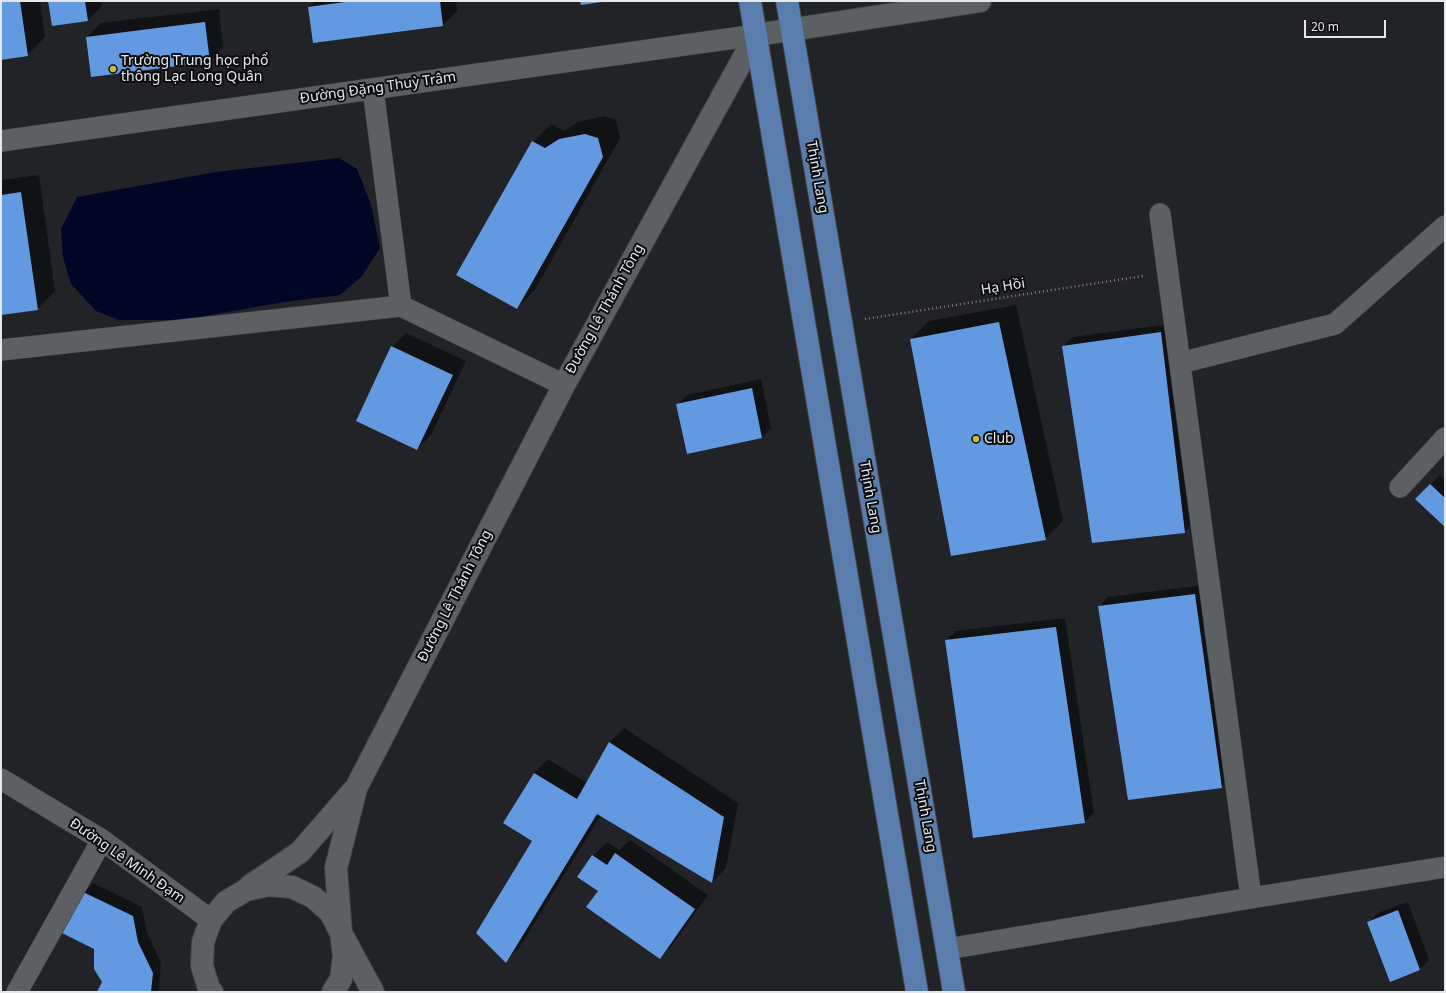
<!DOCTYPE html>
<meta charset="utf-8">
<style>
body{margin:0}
#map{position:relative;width:1446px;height:993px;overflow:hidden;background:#212326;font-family:"Noto Sans",sans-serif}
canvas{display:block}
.frame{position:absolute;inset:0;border:2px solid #e6e7e9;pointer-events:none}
.scale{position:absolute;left:1304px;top:20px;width:82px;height:18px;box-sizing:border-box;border:2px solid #e6e7e9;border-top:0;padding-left:5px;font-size:12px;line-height:14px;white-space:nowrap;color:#e6e7e9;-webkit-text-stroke:3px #0b0c0d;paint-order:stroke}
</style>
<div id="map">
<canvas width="1446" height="993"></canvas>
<div class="frame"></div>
<div class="scale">20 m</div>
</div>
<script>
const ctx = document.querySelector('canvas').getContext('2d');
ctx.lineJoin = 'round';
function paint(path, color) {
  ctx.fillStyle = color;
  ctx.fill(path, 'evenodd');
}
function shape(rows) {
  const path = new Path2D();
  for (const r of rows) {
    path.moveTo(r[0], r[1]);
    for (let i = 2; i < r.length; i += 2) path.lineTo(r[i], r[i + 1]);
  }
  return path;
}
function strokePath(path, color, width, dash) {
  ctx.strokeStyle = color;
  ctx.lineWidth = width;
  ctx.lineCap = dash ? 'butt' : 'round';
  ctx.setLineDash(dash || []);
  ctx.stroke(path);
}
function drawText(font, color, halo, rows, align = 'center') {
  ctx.font = font + ' "Noto Sans",sans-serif';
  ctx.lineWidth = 4;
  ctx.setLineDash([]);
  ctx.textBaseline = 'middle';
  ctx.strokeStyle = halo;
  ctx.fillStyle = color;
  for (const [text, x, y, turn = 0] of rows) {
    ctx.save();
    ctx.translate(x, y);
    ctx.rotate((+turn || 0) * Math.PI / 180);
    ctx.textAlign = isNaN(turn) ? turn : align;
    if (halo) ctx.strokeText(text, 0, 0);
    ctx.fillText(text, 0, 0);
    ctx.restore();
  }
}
paint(shape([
 [339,158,357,169,371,205,380,248,362,276,340,295,284,302,182,320,119,320,96,311,71,284,63,257,61,229,77,197,216,172]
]), '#000626');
paint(shape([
 [1,1,40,1,45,37,27,55,1,59],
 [49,1,101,1,102,6,88,20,53,25],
 [315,1,456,1,457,11,443,25,314,42,309,7],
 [219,9,223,47,209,61,87,37,101,23],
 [604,116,616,120,620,138,535,290,517,308,533,142,551,124,564,131,578,122],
 [39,175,55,291,37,309,1,314,1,180],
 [1016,305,1063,521,1045,539,911,339,929,321],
 [1170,324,1194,522,1184,532,1063,346,1073,337],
 [406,333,466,361,431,435,417,449,392,347],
 [761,379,771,428,762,437,678,404,687,395],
 [1440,475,1445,480,1445,526,1416,499],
 [1204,585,1231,778,1221,787,1099,607,1108,597],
 [1065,618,1094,813,1085,822,974,837,946,641,955,631],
 [624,728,738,803,726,868,712,882,601,815,519,948,506,961,533,840,504,823,534,773,548,759,587,783,610,742],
 [630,840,708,895,673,944,660,957,599,891,593,856,607,842,619,850],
 [93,883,142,907,147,933,161,963,159,988,157,992,98,992,103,982,84,892],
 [1408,902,1429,960,1420,969,1390,980,1368,923,1378,913]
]), '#0007');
paint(shape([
 [1,1,20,1,28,56,1,60],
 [48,1,85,1,88,21,52,26],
 [352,1,440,1,443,26,313,43,308,7],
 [580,1,602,1,602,2,581,5],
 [205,22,210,62,91,77,86,37],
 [585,134,598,138,603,157,517,309,456,275,532,141,545,148,559,139],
 [21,192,38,310,1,315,1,195],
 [999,322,1046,540,951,556,910,339],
 [1161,332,1185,533,1092,543,1062,346],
 [391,346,453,375,417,450,356,421],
 [752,388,762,438,687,454,676,404],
 [1430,484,1445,498,1445,527,1415,499],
 [1195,594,1222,788,1128,800,1098,606],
 [1056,627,1085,823,973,838,945,640],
 [609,742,724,817,712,883,597,814,506,963,476,933,532,841,503,823,534,773,577,799],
 [615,853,695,909,660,959,586,907,598,891,577,877,592,855,607,865],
 [83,892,133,916,138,942,153,973,151,992,97,992,102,982,94,969,94,949,62,933],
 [1398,910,1420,970,1390,982,1367,922]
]), '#6399e1');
const minor = shape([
 [373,89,401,306],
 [1,141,756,35],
 [1160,214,1251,898],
 [1,350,401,306,564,385],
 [1180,363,1335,324,1445,226],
 [1400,487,1445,438],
 [1,779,102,840,211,920],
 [947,949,1251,898,1445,867],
 [17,992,102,840]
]);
const secondary = shape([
 [250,886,300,852,353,791],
 [212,992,209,989,202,966,203,942,211,920,226,902,246,890,269,885,292,887,313,897,330,912,341,933,344,956,341,979,333,992],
 [373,992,341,933,336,868,356,788,564,385,756,35,980,1]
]);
const primary = shape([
 [750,1,917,992],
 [787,1,954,992]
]);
strokePath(minor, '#3f4143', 22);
strokePath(secondary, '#3f4143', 24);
strokePath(primary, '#3f4143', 24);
strokePath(shape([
 [865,319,1143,276]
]), '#808184', 2.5, [1, 3]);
strokePath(minor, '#5d6063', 21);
strokePath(secondary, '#5d6063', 22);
strokePath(primary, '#597dad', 22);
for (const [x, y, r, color] of [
 [113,69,4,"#c4bc3e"],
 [976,439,4,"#c4bc3e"]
]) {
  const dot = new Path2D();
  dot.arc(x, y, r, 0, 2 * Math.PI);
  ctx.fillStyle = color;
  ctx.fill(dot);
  strokePath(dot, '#0b0c0d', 1.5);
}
drawText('14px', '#e6e7e9', '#0b0c0d', [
 ["Trường Trung học phổ",121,61],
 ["thông Lạc Long Quân",121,77],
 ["Club",984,439]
], 'left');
drawText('14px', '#e6e7e9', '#0b0c0d', [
 ["Đường Đặng Thuỳ Trâm",378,88,-8],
 ["Thịnh Lang",817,177,80],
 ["Hạ Hồi",1003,287,-9],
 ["Đường Lê Thánh Tông",605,309,-61],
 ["Thịnh Lang",870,497,80],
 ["Đường Lê Thánh Tông",455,596,-63],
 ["Thịnh Lang",925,816,80],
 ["Đường Lê Minh Đạm",127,861,35]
]);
</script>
